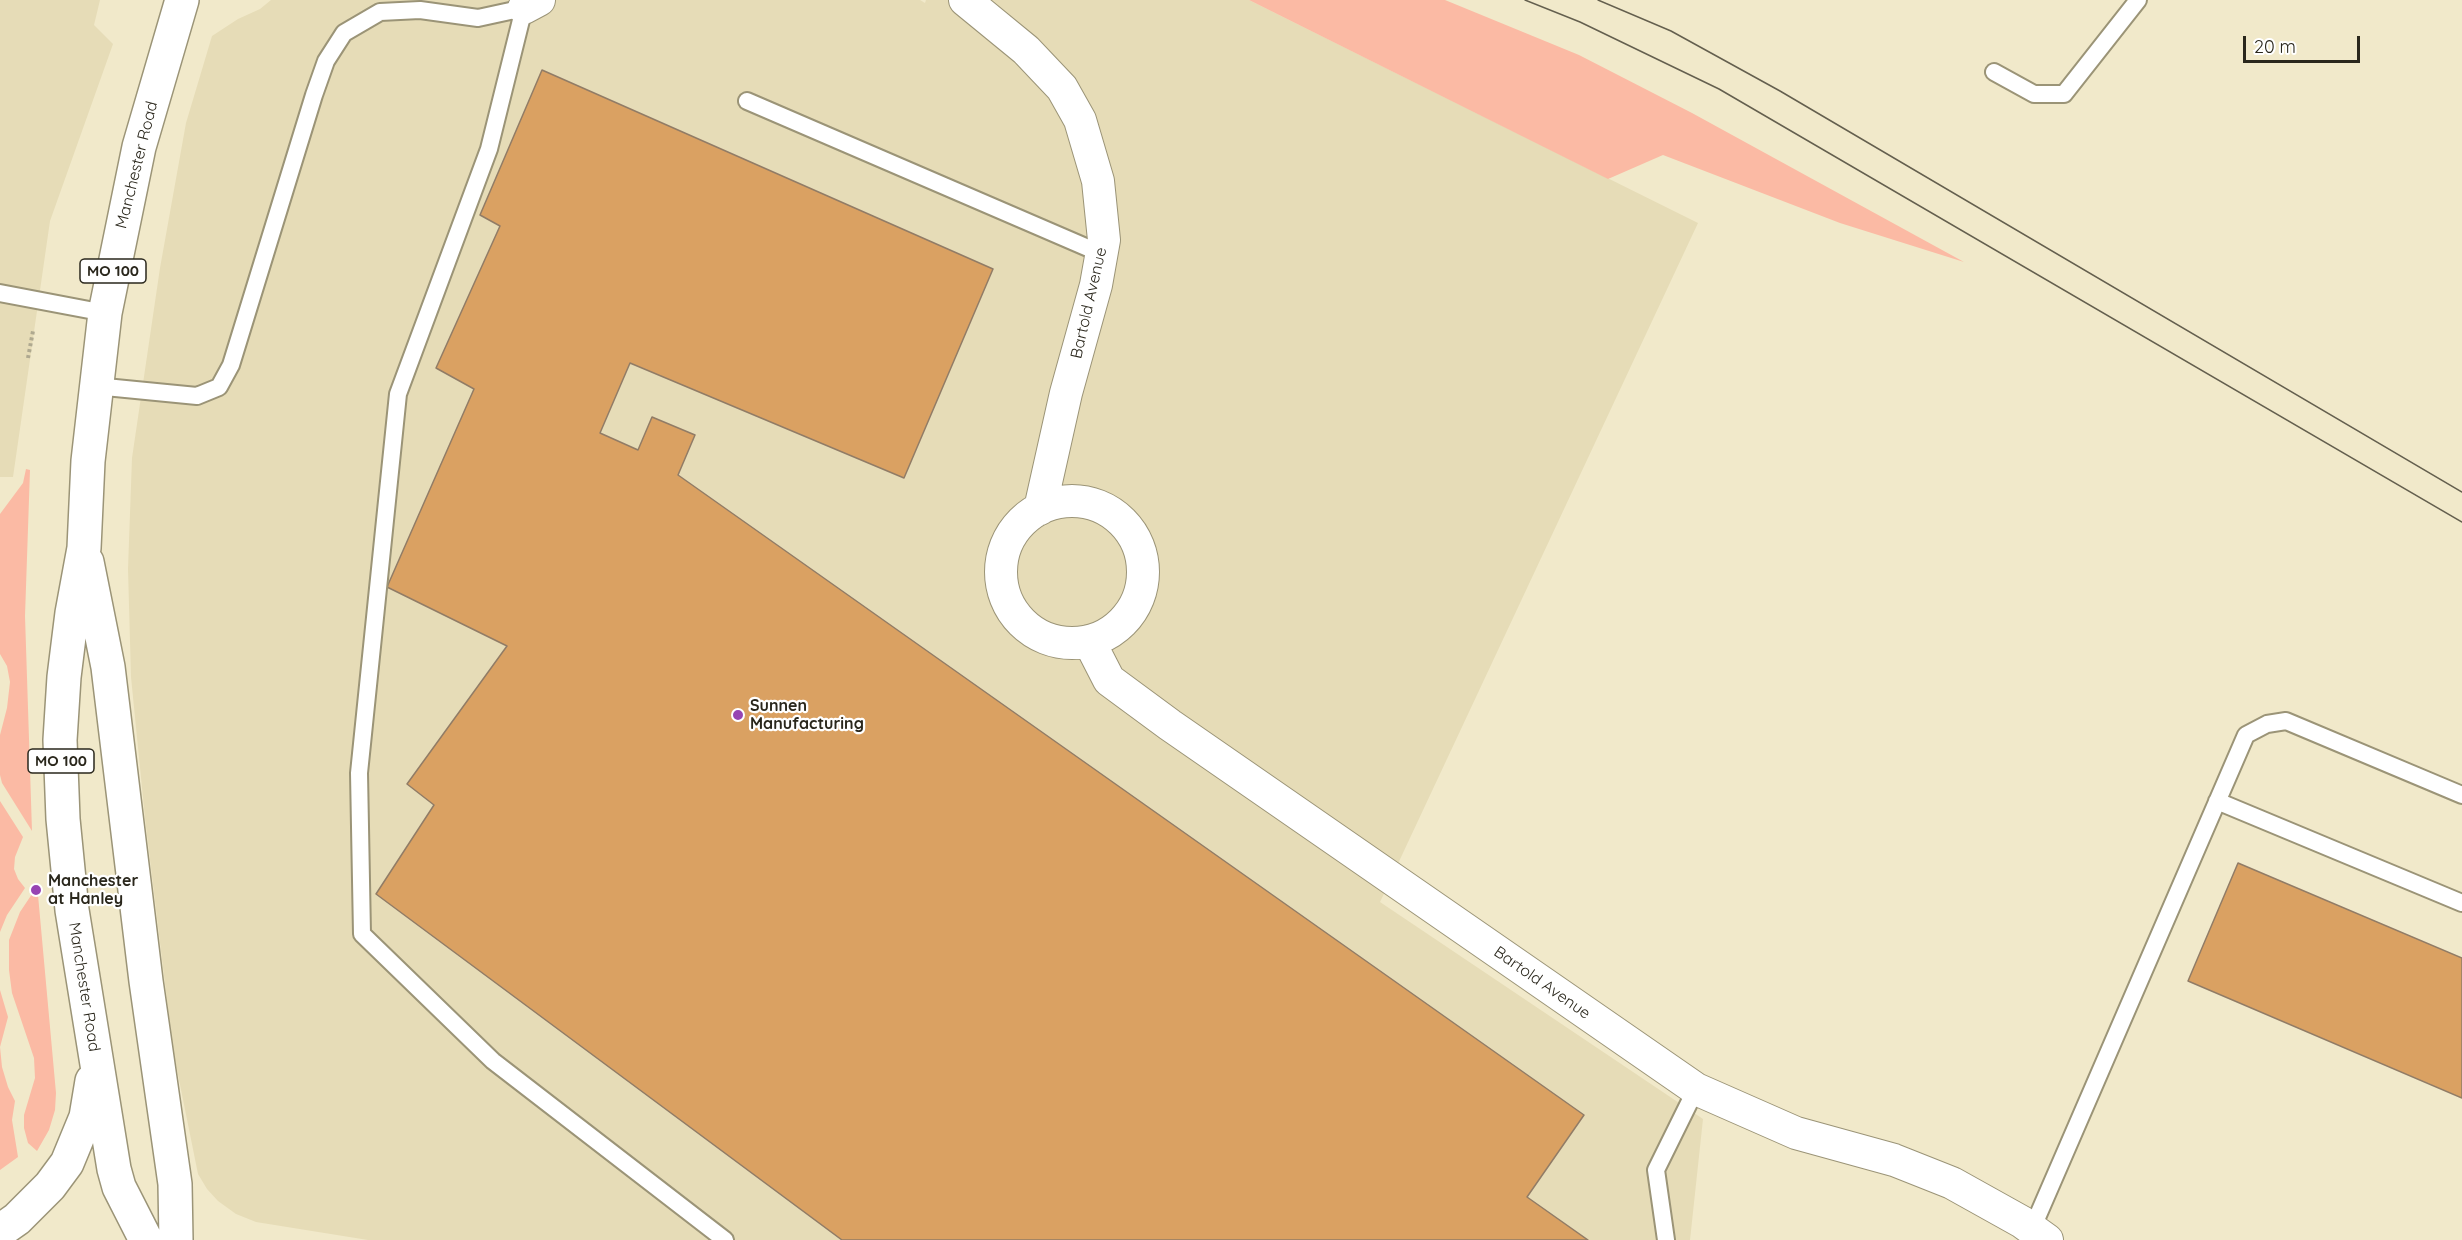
<!DOCTYPE html>
<style>
body{margin:0}
#map{position:relative;width:2462px;height:1240px;overflow:hidden;background:#f1e9ca;font-family:Quicksand,sans-serif}
canvas{display:block}
.scale{position:absolute;left:2243px;top:36px;width:117px;height:27px;box-sizing:border-box;border:3px solid #2a271c;border-top:0;padding-left:8px;font-size:18px;line-height:21px;white-space:nowrap;color:#2a271c;-webkit-text-stroke:4px #fff;paint-order:stroke}
</style>
<div id="map">
<canvas width="2462" height="1240"></canvas>
<div class="scale">20 m</div>
</div>
<script>
const ctx = document.querySelector('canvas').getContext('2d');
ctx.lineJoin = 'round';
function paint(path, color) {
  ctx.fillStyle = color;
  ctx.fill(path, 'evenodd');
}
function shape(rows) {
  const path = new Path2D();
  for (const r of rows) {
    if (r.length === 3) {
      path.moveTo(r[0] + r[2], r[1]);
      path.arc(r[0], r[1], r[2], 0, 2 * Math.PI);
      continue;
    }
    path.moveTo(r[0], r[1]);
    for (let i = 2; i < r.length; i += 2) path.lineTo(r[i], r[i + 1]);
  }
  return path;
}
function strokePath(path, color, width, dash) {
  ctx.strokeStyle = color;
  ctx.lineWidth = width;
  ctx.lineCap = dash ? 'butt' : 'round';
  ctx.setLineDash(dash || []);
  ctx.stroke(path);
}
function drawText(font, color, halo, rows, align = 'center') {
  ctx.font = font + ' Quicksand,sans-serif';
  ctx.lineWidth = 4.5;
  ctx.setLineDash([]);
  ctx.textBaseline = 'middle';
  ctx.strokeStyle = halo;
  ctx.fillStyle = color;
  for (const [text, x, y, turn = 0] of rows) {
    ctx.save();
    ctx.translate(x, y);
    ctx.rotate((+turn || 0) * Math.PI / 180);
    ctx.textAlign = isNaN(turn) ? turn : align;
    if (halo) ctx.strokeText(text, 0, 0);
    ctx.fillText(text, 0, 0);
    ctx.restore();
  }
}
paint(shape([
 [0,0,100,0,94,25,113,44,50,221,13,477,0,477],
 [271,0,920,0,925,3,926,0,1249,0,1698,223,1380,902,1703,1119,1690,1240,368,1240,256,1222,236,1214,218,1201,207,1189,198,1174,173,1050,145,818,131,677,128,569,132,458,160,268,186,123,212,36,238,19,260,9]
]), '#e6dcb7');
paint(shape([
 [1249,0,1445,0,1579,55,1692,113,1964,262,1840,223,1663,155,1608,179],
 [26,469,30,470,25,616,32,831,2,783,0,775,0,735,7,708,10,682,7,666,0,654,0,514,23,483],
 [0,801,23,837,15,857,14,869,18,879,25,888,7,915,0,932],
 [32,894,38,895,56,1093,55,1110,49,1130,37,1151,28,1143,24,1128,24,1115,35,1078,34,1058,12,993,9,970,9,940,20,912],
 [0,990,8,1017,0,1047,2,1067,8,1087,15,1101,12,1120,18,1157,0,1170]
]), '#fbbaa4');
const building = shape([
 [542,70,993,269,904,478,630,363,600,433,638,450,652,417,695,435,678,475,1584,1115,1527,1197,1588,1240,842,1240,376,894,434,805,407,784,507,646,387,587,474,389,436,368,500,226,480,215,542,70],
 [2238,863,2462,958,2462,1098,2188,981,2238,863]
]);
paint(building, '#daa162');
strokePath(building, '#917c66', 1.5);
const service = shape([
 [1994,72,2034,94,2064,94,2138,0],
 [747,101,1102,254],
 [0,293,105,313],
 [95,386,197,396,219,387,231,365,314,95,326,61,344,33,380,12,420,10,478,18,524,8,489,149,398,394,359,773,362,934,493,1061,725,1240],
 [2217,801,2462,903],
 [2032,1229,2246,735,2267,724,2286,721,2462,795],
 [1666,1240,1656,1170,1696,1089]
]);
const minor = shape([
 [965,0,1026,50,1062,88,1080,120,1098,181,1104,240,1096,285,1066,393,1040,509],
 [524,8,539,0],
 [1072,572,71],
 [1089,641,1109,680,1170,725,1696,1089,1796,1133,1894,1160,1952,1183,2022,1222,2047,1240]
]);
const primary = shape([
 [87,562,108,667,146,981,175,1184,176,1240],
 [0,1231,17,1219,50,1186,67,1163,86,1117,92,1081],
 [146,1240,119,1187,114,1169,72,910,63,819,60,740,64,677,72,613,84,548,88,461,105,313,139,147,182,0]
]);
strokePath(service, '#9b9477', 20);
strokePath(minor, '#9b9477', 34);
strokePath(primary, '#9b9477', 36);
strokePath(shape([
 [28,358,33,331]
]), '#afa990', 4, [3, 3]);
strokePath(service, '#fff', 16);
strokePath(minor, '#fff', 32);
strokePath(primary, '#fff', 33);
strokePath(shape([
 [1525,0,1580,22,1719,89,2462,522],
 [1598,0,1671,31,1780,91,2462,492]
]), '#645f4e', 1.5);
for (const [x, y, r, color] of [
 [738,715,6,"#9744b3"],
 [36,890,6,"#9744b3"]
]) {
  const dot = new Path2D();
  dot.arc(x, y, r, 0, 2 * Math.PI);
  ctx.fillStyle = color;
  ctx.fill(dot);
  strokePath(dot, '#fff', 2);
}
for (const [x, y, w] of [
 [113,271,66],
 [61,761,66]
]) {
  const box = new Path2D();
  box.roundRect(x - w / 2, y - 12, w, 24, 4.5);
  ctx.fillStyle = '#fff';
  ctx.fill(box);
  strokePath(box, '#2a271c', 1.5);
}
drawText('bold 15px', '#2a271c', null, [
 ["MO 100",113,271],
 ["MO 100",61,761]
]);
drawText('16px', '#2a271c', '#fff', [
 ["Manchester Road",137,165,-76],
 ["Bartold Avenue",1089,303,-77],
 ["Bartold Avenue",1542,983,35],
 ["Manchester Road",84,987,81]
]);
drawText('bold 16px', '#2a271c', '#fff', [
 ["Sunnen",750,706],
 ["Manufacturing",750,724],
 ["Manchester",48,881],
 ["at Hanley",48,899]
], 'left');
</script>
